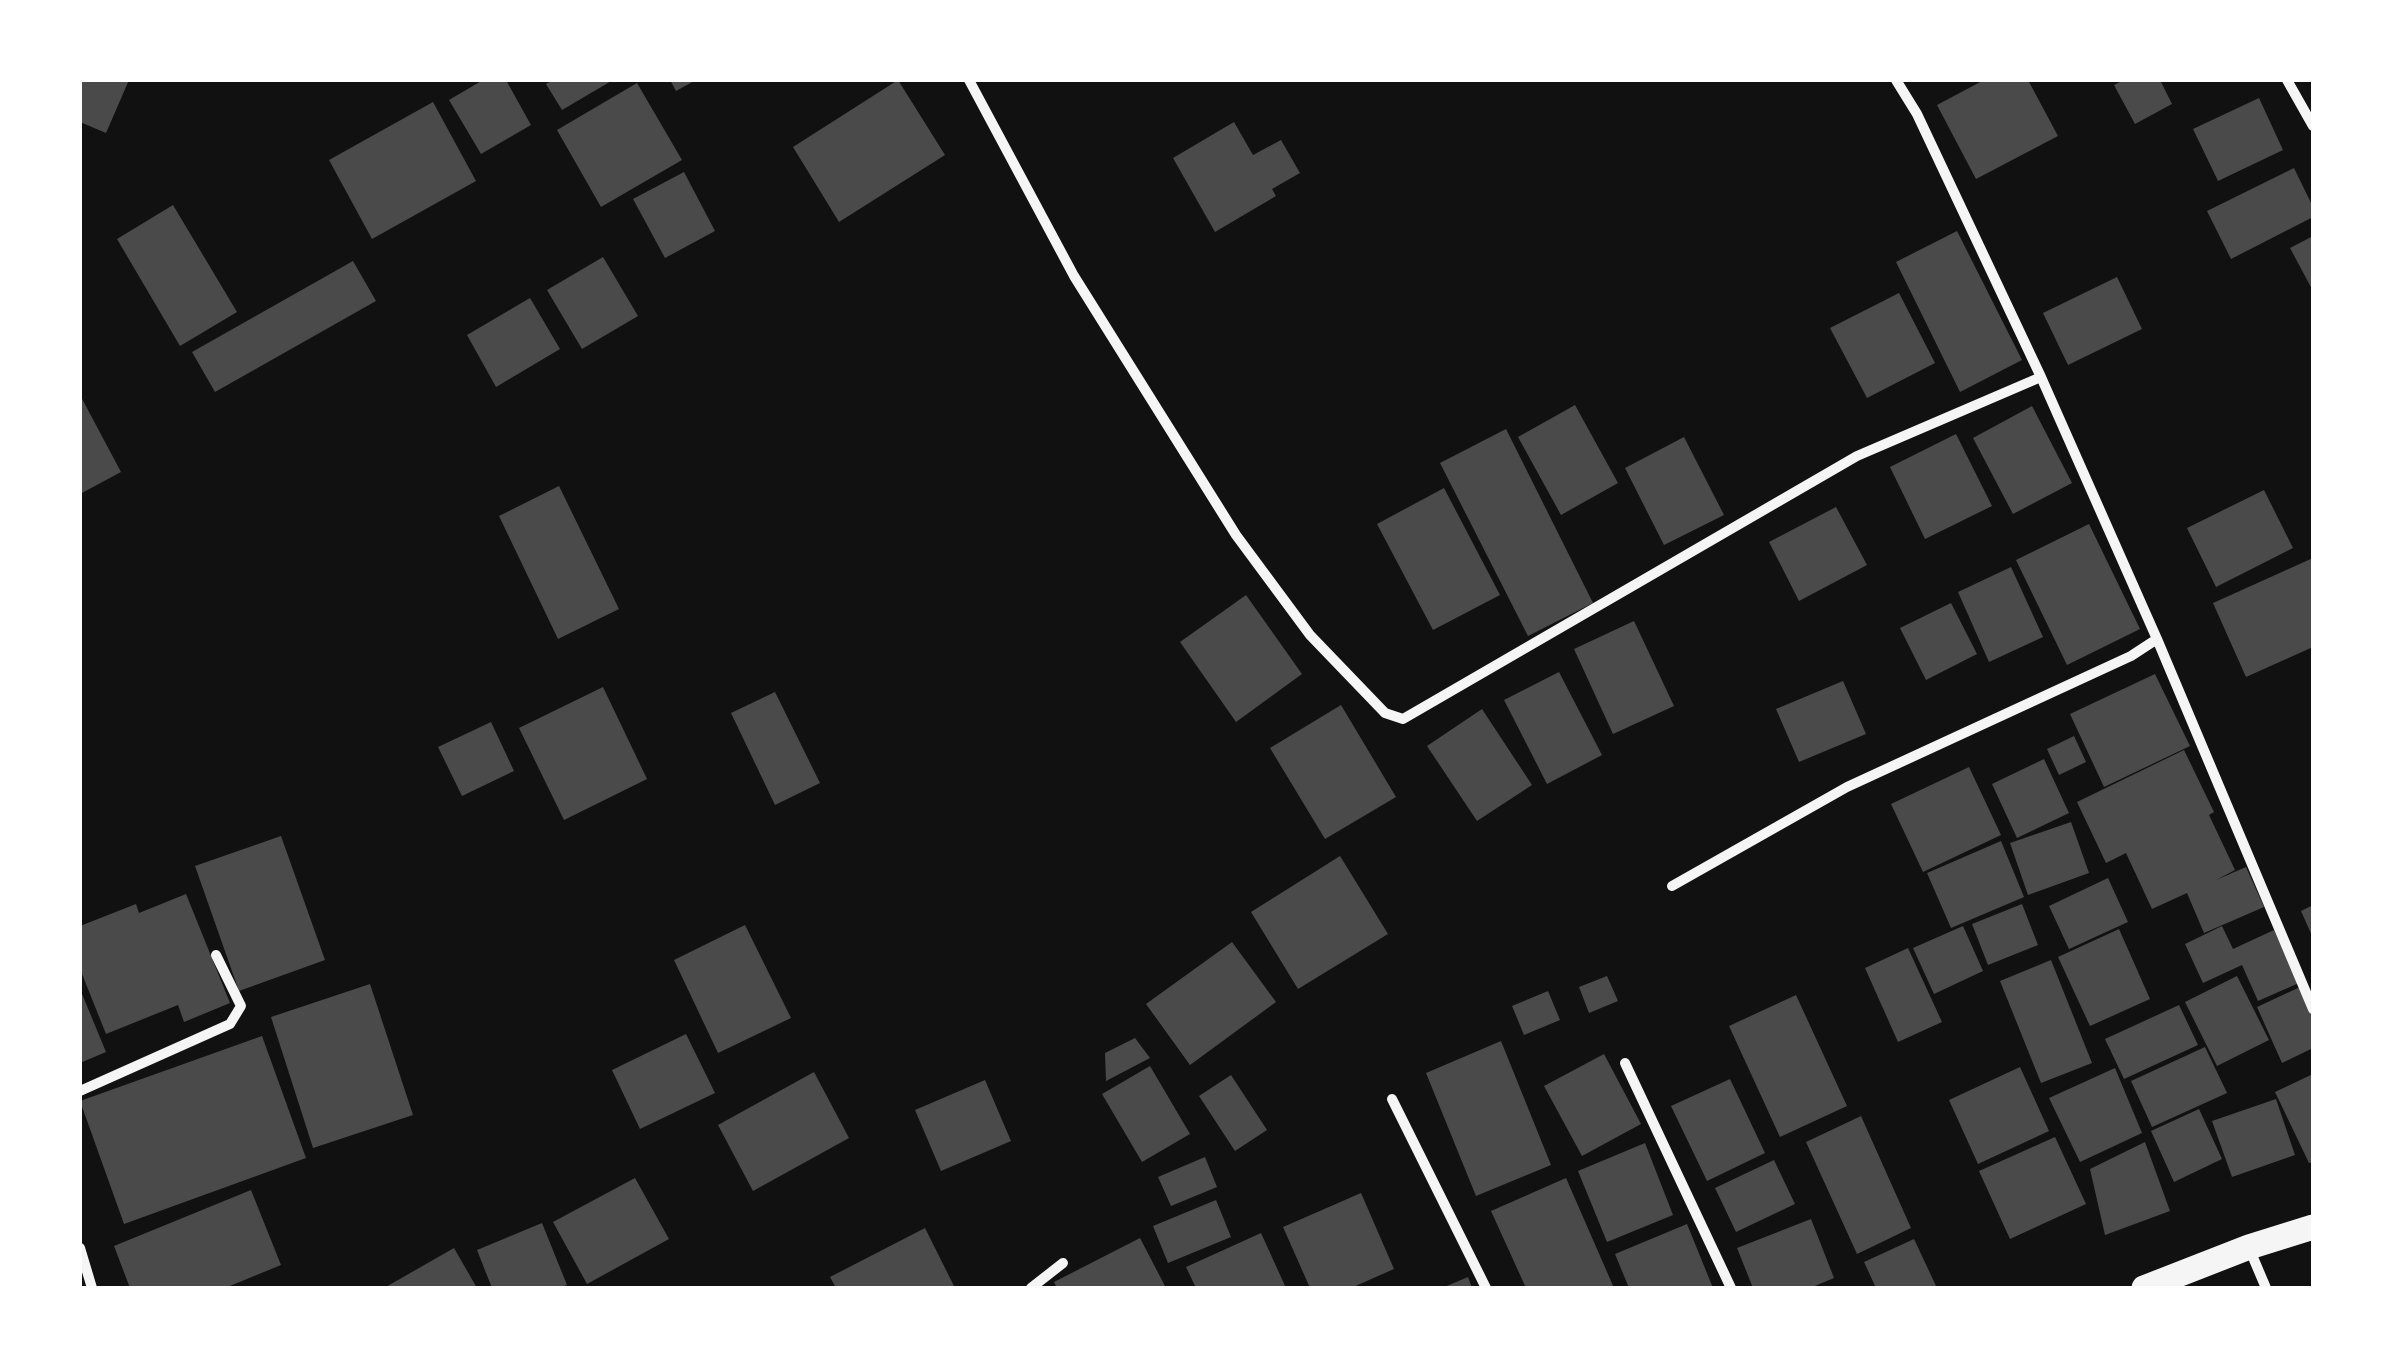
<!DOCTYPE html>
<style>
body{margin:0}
#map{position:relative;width:2393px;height:1368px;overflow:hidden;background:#111;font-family:"Noto Serif",serif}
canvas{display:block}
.frame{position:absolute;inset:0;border:82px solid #fff;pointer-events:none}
</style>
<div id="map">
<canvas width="2393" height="1368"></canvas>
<div class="frame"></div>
</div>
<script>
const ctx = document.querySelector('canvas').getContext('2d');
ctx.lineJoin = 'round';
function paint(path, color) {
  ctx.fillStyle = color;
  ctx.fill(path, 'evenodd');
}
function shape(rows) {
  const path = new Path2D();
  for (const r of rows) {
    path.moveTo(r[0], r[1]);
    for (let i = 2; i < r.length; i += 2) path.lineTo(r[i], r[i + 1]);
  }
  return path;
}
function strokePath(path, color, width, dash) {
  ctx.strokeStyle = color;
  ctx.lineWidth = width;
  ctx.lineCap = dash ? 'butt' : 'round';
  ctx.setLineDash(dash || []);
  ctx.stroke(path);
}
paint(shape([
 [80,80,129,80,106,133,80,122],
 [483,80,506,80,531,125,481,154,449,100],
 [553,80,613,80,562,110,546,84],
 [670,80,696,80,676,91],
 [898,80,945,155,839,222,793,147],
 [1984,80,2028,80,2058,136,1976,179,1937,105],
 [2124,80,2160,80,2172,104,2135,124,2114,85],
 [637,83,682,160,601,207,557,130],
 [2259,98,2283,150,2218,181,2193,129],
 [433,102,476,181,372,239,329,160],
 [1234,122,1253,155,1281,140,1300,173,1272,189,1276,196,1215,232,1173,158],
 [2294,168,2313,207,2313,217,2231,259,2207,211],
 [684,172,715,231,665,258,633,199],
 [173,205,237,312,180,346,117,239],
 [1957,231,2022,360,1960,392,1896,262],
 [2313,236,2313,291,2290,248],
 [603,257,638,316,582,349,547,290],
 [353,261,376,301,215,392,192,352],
 [2117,277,2142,329,2068,365,2043,313],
 [1899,293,1935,363,1867,398,1830,328],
 [530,298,560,349,496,387,467,335],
 [80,395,121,472,80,494],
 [1575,405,1618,483,1561,515,1518,437],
 [2032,406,2072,483,2013,514,1973,438],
 [1506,429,1593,603,1528,636,1440,463],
 [1956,434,1992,506,1925,539,1890,467],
 [1684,437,1724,515,1664,545,1625,468],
 [559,486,619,609,558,639,499,516],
 [1444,488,1500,595,1433,630,1377,524],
 [2264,490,2293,548,2216,587,2187,528],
 [1836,507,1867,565,1799,601,1769,542],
 [2089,524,2140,629,2067,665,2016,560],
 [2313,558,2313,647,2246,677,2213,603],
 [2011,567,2043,637,1989,662,1958,592],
 [1246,595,1302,674,1236,722,1180,642],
 [1951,603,1977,654,1926,680,1900,628],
 [1634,621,1674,706,1613,734,1574,649],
 [1559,672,1602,755,1547,784,1504,700],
 [2155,674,2190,746,2104,787,2070,714],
 [1843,681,1866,734,1799,762,1776,709],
 [603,687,647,779,564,820,519,728],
 [775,692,820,783,775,805,731,713],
 [1341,705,1396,797,1325,839,1270,748],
 [1482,709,1532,785,1477,821,1427,746],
 [491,722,514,771,462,796,438,747],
 [2074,736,2086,762,2059,775,2047,749],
 [2184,750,2214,812,2209,815,2235,870,2216,880,2246,867,2264,907,2204,933,2187,893,2152,909,2126,853,2106,863,2077,802],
 [2044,759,2069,813,2017,838,1992,784],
 [1969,767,2001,835,1923,872,1891,804],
 [2071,822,2089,873,2028,895,2010,843],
 [281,836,325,960,239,991,195,866],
 [2001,841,2024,897,1951,928,1927,873],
 [1340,856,1388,934,1298,989,1251,912],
 [2108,878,2128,922,2069,949,2049,906],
 [186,894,230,1003,184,1022,178,1005,106,1034,80,969,80,926,136,904,139,913],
 [2022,904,2038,945,1988,965,1972,924],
 [2313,905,2313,938,2301,911],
 [745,925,791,1018,718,1053,674,960],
 [1963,926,1983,971,1934,994,1913,948],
 [2222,926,2233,949,2274,930,2299,983,2258,1001,2242,965,2203,983,2185,944],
 [2119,929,2150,999,2090,1026,2058,957],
 [1232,942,1276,1002,1190,1065,1146,1004],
 [1908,948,1942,1022,1898,1042,1865,968],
 [2051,960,2092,1063,2041,1083,2000,981],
 [1607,976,1618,1001,1589,1013,1579,987],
 [2237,976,2269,1040,2217,1066,2185,1002],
 [370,984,413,1115,313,1148,271,1017],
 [2300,987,2313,1014,2313,1048,2282,1063,2257,1007],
 [80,989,106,1052,80,1063],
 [1548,991,1560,1020,1524,1035,1512,1006],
 [1796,995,1847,1106,1780,1137,1729,1026],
 [2179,1005,2198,1045,2124,1079,2105,1039],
 [686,1034,715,1093,640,1129,612,1070],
 [262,1036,306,1158,124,1224,80,1101],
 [1135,1038,1150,1058,1106,1081,1105,1053],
 [1501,1041,1551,1165,1476,1196,1426,1073],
 [2205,1047,2227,1093,2152,1127,2131,1081],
 [1604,1054,1641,1124,1582,1156,1544,1086],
 [1150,1066,1190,1134,1142,1162,1102,1094],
 [2020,1067,2049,1131,1978,1164,1949,1100],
 [2115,1068,2142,1133,2080,1162,2049,1098],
 [814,1072,849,1138,753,1191,718,1125],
 [2313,1074,2313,1162,2309,1163,2275,1092],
 [1231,1075,1267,1130,1235,1151,1199,1096],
 [1730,1079,1765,1153,1707,1181,1671,1106],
 [985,1080,1011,1141,941,1171,915,1110],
 [2276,1099,2295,1155,2232,1177,2212,1121],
 [2199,1109,2222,1159,2174,1182,2151,1131],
 [1861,1116,1911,1228,1857,1254,1806,1142],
 [2055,1137,2086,1204,2010,1239,1979,1171],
 [2145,1142,2170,1211,2105,1235,2090,1169],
 [1645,1143,1673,1215,1607,1242,1578,1171],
 [1205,1157,1217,1187,1171,1206,1158,1177],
 [1774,1160,1795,1204,1736,1232,1715,1188],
 [635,1178,669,1239,587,1284,553,1222],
 [1566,1178,1614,1288,1526,1288,1491,1211],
 [251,1190,281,1265,225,1288,130,1288,114,1246],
 [1361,1193,1394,1269,1351,1288,1310,1288,1283,1227],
 [1216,1200,1231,1237,1168,1263,1153,1226],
 [1811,1219,1834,1278,1810,1288,1753,1288,1737,1248],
 [542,1223,567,1285,559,1288,492,1288,477,1250],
 [1687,1224,1713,1288,1629,1288,1615,1254],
 [925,1228,955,1288,836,1288,830,1277],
 [1261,1233,1286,1288,1196,1288,1186,1267],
 [1140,1238,1166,1288,1057,1288,1054,1282],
 [1914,1239,1937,1288,1876,1288,1864,1262],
 [454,1248,477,1288,384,1288],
 [1468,1277,1472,1288,1442,1288]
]), '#4a4a4a');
strokePath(shape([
 [969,80,1074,276,1236,535,1310,635,1385,713,1403,719,1857,456,2041,377,2157,639,2131,656,1847,787,1672,886],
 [1896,80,1917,114,2041,377],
 [2287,80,2313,126],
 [2157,639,2313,1009],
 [1625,1063,1731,1288],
 [80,1091,230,1024,241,1006,216,955],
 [1392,1099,1486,1288],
 [80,1248,92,1288],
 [2249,1248,2266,1288],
 [1031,1288,1063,1263]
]), '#f5f5f5', 10);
strokePath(shape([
 [2144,1288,2249,1247,2313,1227]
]), '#f5f5f5', 25);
</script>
